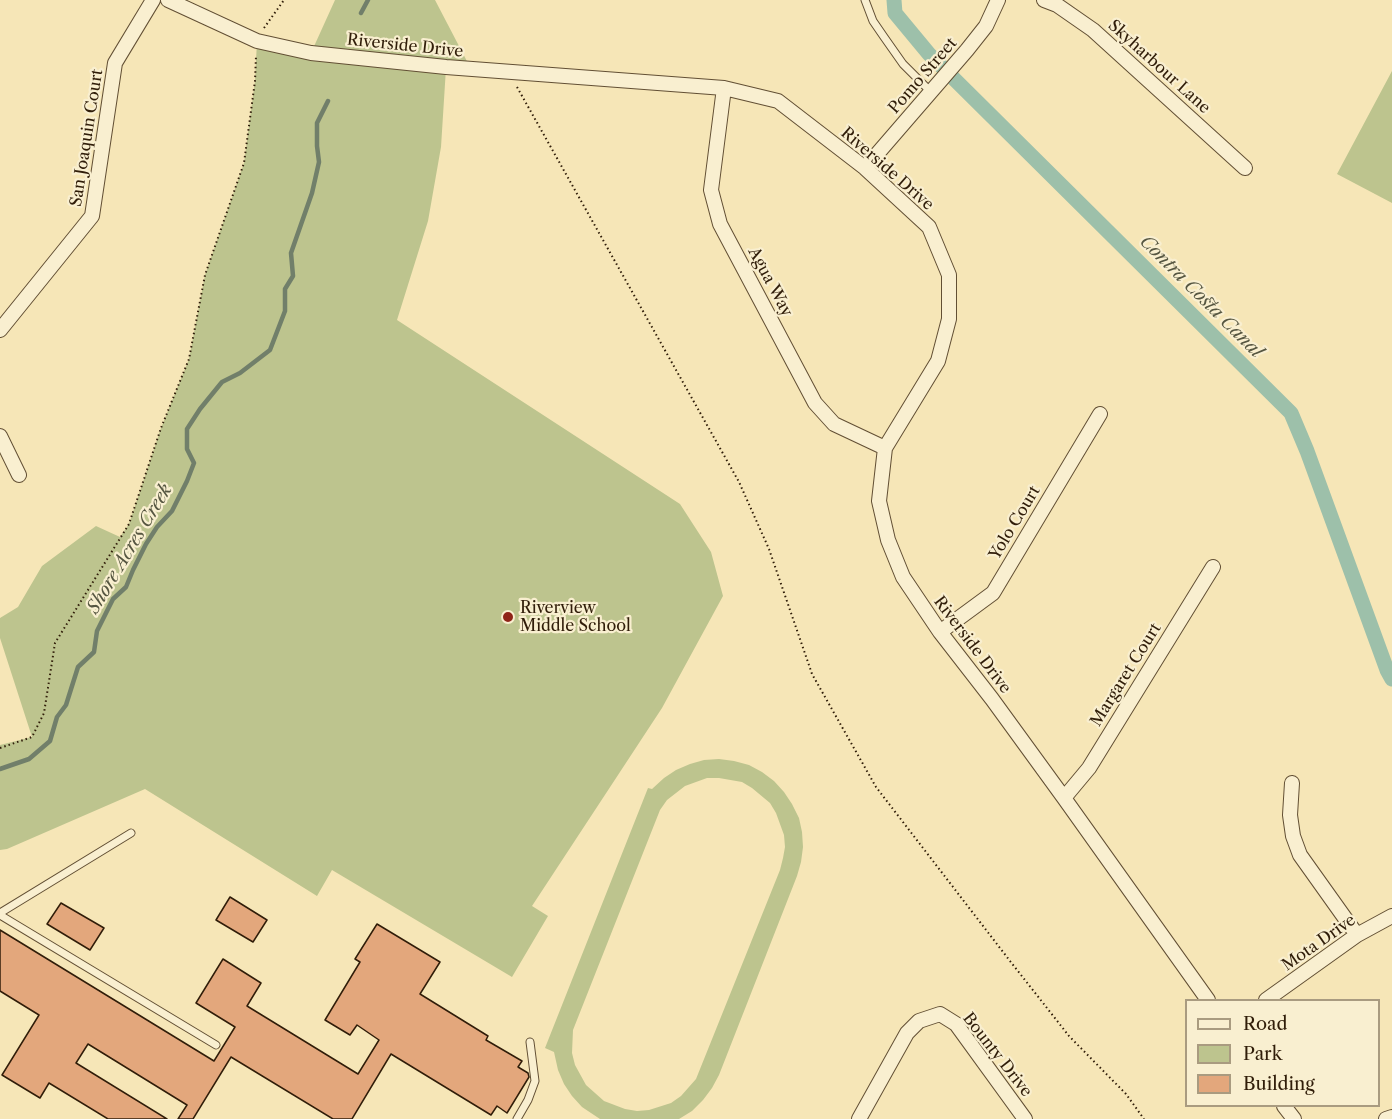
<!DOCTYPE html>
<style>
body{margin:0}
#map{position:relative;width:1392px;height:1119px;overflow:hidden;background:#f6e6b7;font-family:"Libre Caslon Text",serif}
canvas{display:block}
.legend{position:absolute;left:1185px;top:999px;width:195px;height:108px;box-sizing:border-box;background:#f9efd0;border:2px solid #a99b80;margin:0;padding:8px 10px;list-style:none;font-size:18px;color:#301d09}
.legend li{display:flex;align-items:center;gap:12px;height:30px}
.legend b{width:30px;border:2px solid #a99b80}
</style>
<div id="map">
<canvas width="1392" height="1119"></canvas>
<ul class="legend">
<li><b style="height:8px;background:#f9efd0"></b>Road</li>
<li><b style="height:16px;background:#bdc48e"></b>Park</li>
<li><b style="height:16px;background:#e3a77c"></b>Building</li>
</ul>
</div>
<script>
const ctx = document.querySelector('canvas').getContext('2d');
ctx.lineJoin = 'round';
function paint(path, color) {
  ctx.fillStyle = color;
  ctx.fill(path, 'evenodd');
}
function shape(rows) {
  const path = new Path2D();
  for (const r of rows) {
    path.moveTo(r[0], r[1]);
    for (let i = 2; i < r.length; i += 2) path.lineTo(r[i], r[i + 1]);
  }
  return path;
}
function strokePath(path, color, width, dash) {
  ctx.strokeStyle = color;
  ctx.lineWidth = width;
  ctx.lineCap = dash ? 'butt' : 'round';
  ctx.setLineDash(dash || []);
  ctx.stroke(path);
}
function drawText(font, color, halo, rows, align = 'center') {
  ctx.font = font + ' "Libre Caslon Text",serif';
  ctx.lineWidth = 4.5;
  ctx.setLineDash([]);
  ctx.textBaseline = 'middle';
  ctx.strokeStyle = halo;
  ctx.fillStyle = color;
  for (const [text, x, y, turn = 0] of rows) {
    ctx.save();
    ctx.translate(x, y);
    ctx.rotate((+turn || 0) * Math.PI / 180);
    ctx.textAlign = isNaN(turn) ? turn : align;
    if (halo) ctx.strokeText(text, 0, 0);
    ctx.fillText(text, 0, 0);
    ctx.restore();
  }
}
paint(shape([
 [335,0,435,0,471,69,446,68,441,147,428,221,397,320,680,504,711,552,723,596,662,708,532,906,548,916,512,977,332,870,317,896,145,789,7,849,0,850,0,745,32,737,0,638,0,618,18,607,42,566,96,526,120,537,129,524,161,428,189,359,205,275,244,163,255,81,257,41,311,53],
 [1392,71,1392,203,1337,174],
 [719,759,734,761,749,765,762,772,774,781,784,792,792,804,799,818,802,832,803,847,801,862,797,876,719,1075,712,1088,703,1100,692,1111,679,1119,600,1119,582,1107,572,1096,564,1084,558,1070,554,1052,545,1048,648,788,652,789,664,778,676,770,690,764,704,760],
 [707,778,719,778,742,782,752,788,770,803,776,813,784,835,785,847,783,858,780,870,696,1079,681,1096,671,1103,649,1110,637,1111,625,1109,604,1101,586,1085,575,1065,572,1053,573,1030,660,810,667,800,685,786]
]), '#bdc48e');
strokePath(shape([
 [361,13,368,0],
 [0,769,29,759,50,741,57,717,66,705,78,667,94,652,97,631,113,599,126,587,133,570,146,544,157,527,172,511,187,481,194,463,187,449,187,429,200,409,222,382,240,373,270,350,285,311,285,289,293,276,291,253,312,193,319,162,317,146,317,123,328,101]
]), '#717f6a', 4.5);
strokePath(shape([
 [894,0,895,13,929,54,1291,413,1307,451,1387,670,1392,679]
]), '#9dc0aa', 15);
const building = shape([
 [230,897,267,920,253,942,216,920,230,897],
 [61,903,104,928,90,950,47,924,61,903],
 [377,924,440,962,420,994,488,1036,486,1040,522,1061,518,1067,528,1073,529,1077,507,1113,497,1106,491,1115,391,1054,352,1119,333,1119,231,1057,193,1119,178,1119,187,1105,88,1044,76,1063,167,1119,108,1119,49,1083,40,1098,2,1075,39,1015,0,991,0,930,214,1061,235,1027,196,1003,223,959,261,983,247,1006,358,1074,379,1040,357,1025,350,1035,325,1020,360,962,355,959,377,924]
]);
paint(building, '#e3a77c');
strokePath(building, '#301d09', 1.5);
const lane = shape([
 [865,0,873,21,884,37,903,64,931,92],
 [0,913,131,833],
 [0,915,216,1045],
 [517,1119,528,1100,535,1081,530,1042]
]);
const street = shape([
 [168,0,257,41,311,53,446,67,724,88,778,101,865,168,929,227,949,275,949,319,938,361,885,448,879,501,888,540,903,577,940,632,992,699,1064,798,1208,1000],
 [1044,0,1057,5,1093,30,1245,168],
 [724,88,711,190,720,224,815,403,834,424,885,448],
 [865,168,967,50,986,26,998,0],
 [0,330,92,216,115,63,153,0],
 [0,436,19,475],
 [940,632,993,593,1100,414],
 [1292,783,1290,815,1293,836,1300,855,1357,935],
 [1064,798,1089,768,1213,567],
 [1266,1000,1357,935,1392,916],
 [1284,1106,1294,1119],
 [859,1119,907,1033,919,1021,940,1014,956,1024,1025,1119],
 [1386,1119,1392,1117]
]);
strokePath(lane, '#624f34', 9);
strokePath(street, '#624f34', 16);
strokePath(shape([
 [264,28,284,0],
 [517,87,739,482,769,549,812,674,876,787,1010,961,1069,1036,1126,1094,1144,1119],
 [0,748,32,737,44,713,55,643,129,524,161,428,189,359,205,275,244,163,255,81,256,56]
]), '#301d09', 2, [1.5, 3]);
strokePath(lane, '#f9efd0', 7);
strokePath(street, '#f9efd0', 14);
for (const [x, y, r, color] of [
 [508,617,6,"#8f2418"]
]) {
  const dot = new Path2D();
  dot.arc(x, y, r, 0, 2 * Math.PI);
  ctx.fillStyle = color;
  ctx.fill(dot);
  strokePath(dot, '#f9efd0', 2);
}
drawText('16px', '#301d09', '#f9efd0', [
 ["Riverside Drive",405,46,6],
 ["Skyharbour Lane",1159,67,42],
 ["Pomo Street",923,76,-49],
 ["San Joaquin Court",87,138,-81],
 ["Riverside Drive",887,169,41],
 ["Agua Way",770,282,62],
 ["Yolo Court",1015,523,-59],
 ["Riverside Drive",972,645,53],
 ["Margaret Court",1126,675,-58],
 ["Mota Drive",1319,943,-35],
 ["Bounty Drive",997,1055,52]
]);
drawText('16px', '#301d09', '#f9efd0', [
 ["Riverview",520,608],
 ["Middle School",520,626]
], 'left');
drawText('italic 18px', '#565641', '#f9efd0', [
 ["Contra Costa Canal",1201,297,45],
 ["Shore Acres Creek",130,549,-59]
]);
</script>
